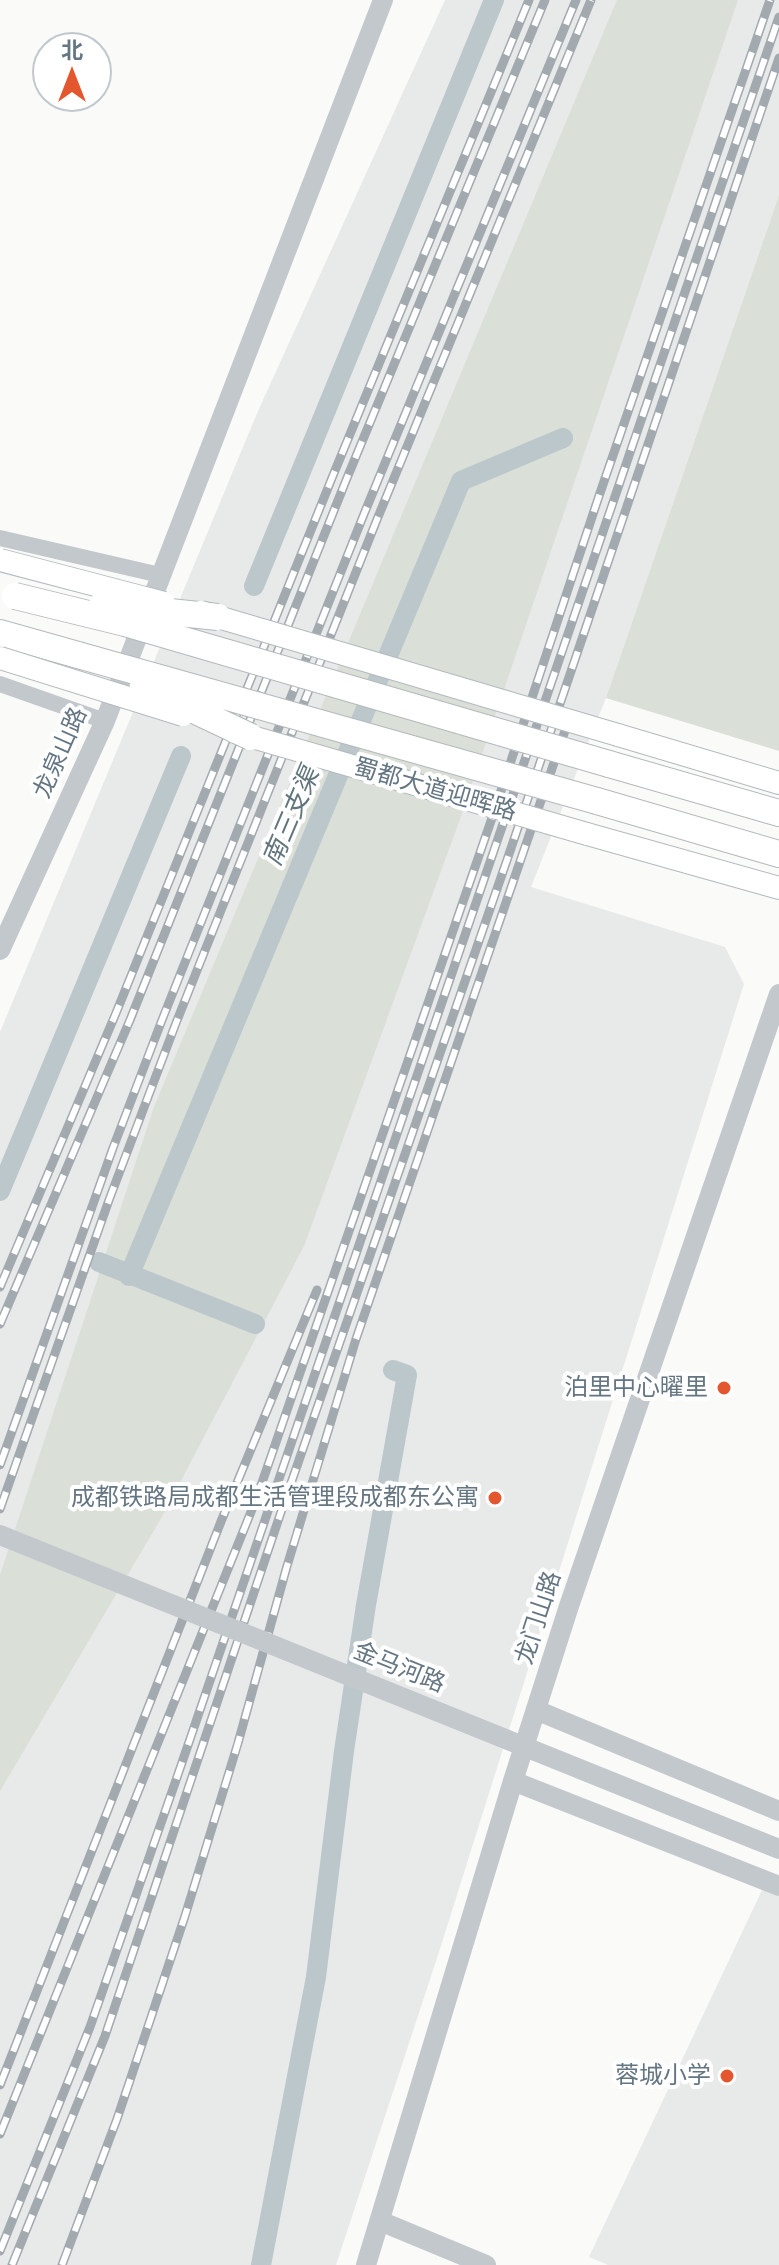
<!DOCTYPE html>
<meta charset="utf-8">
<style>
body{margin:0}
#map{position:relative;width:779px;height:2265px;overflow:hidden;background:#fafaf8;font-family:"PT Sans Narrow","Noto Sans SC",sans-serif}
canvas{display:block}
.north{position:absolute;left:32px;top:32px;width:80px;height:80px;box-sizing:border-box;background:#fff;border:2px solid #c1c8cd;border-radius:50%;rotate:0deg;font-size:22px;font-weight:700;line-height:32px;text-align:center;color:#657683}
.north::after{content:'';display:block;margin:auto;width:28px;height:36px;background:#e4572e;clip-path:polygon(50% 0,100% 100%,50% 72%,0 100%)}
</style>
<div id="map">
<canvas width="779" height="2265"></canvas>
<div class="north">北</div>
</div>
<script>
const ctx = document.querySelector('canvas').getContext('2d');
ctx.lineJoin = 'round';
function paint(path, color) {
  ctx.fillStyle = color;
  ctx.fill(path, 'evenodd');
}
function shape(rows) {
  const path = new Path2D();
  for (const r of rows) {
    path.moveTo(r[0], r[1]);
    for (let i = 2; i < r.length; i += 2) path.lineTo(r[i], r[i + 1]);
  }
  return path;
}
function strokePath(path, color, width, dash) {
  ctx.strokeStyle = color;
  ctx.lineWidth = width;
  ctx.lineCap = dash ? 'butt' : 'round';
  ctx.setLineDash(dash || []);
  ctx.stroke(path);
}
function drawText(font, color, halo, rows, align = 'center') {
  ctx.font = font + ' "PT Sans Narrow","Noto Sans SC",sans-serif';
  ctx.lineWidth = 8;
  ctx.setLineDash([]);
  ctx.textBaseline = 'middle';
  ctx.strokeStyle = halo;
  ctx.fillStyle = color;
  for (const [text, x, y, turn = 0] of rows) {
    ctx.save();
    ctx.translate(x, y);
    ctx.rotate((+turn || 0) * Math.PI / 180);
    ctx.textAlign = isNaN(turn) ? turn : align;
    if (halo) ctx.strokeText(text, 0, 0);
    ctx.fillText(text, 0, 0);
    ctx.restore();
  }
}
paint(shape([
 [445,0,779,0,779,195,606,698,531,887,725,947,744,984,439,1952,336,2265,0,2265,0,1032,258,411],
 [762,1890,779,1896,779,2265,608,2265,589,2257]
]), '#e8e9e9');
paint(shape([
 [617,0,738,0,460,819,304,1246,163,1515,0,1791,0,1575,154,1107],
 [779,195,779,751,606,698]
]), '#dadfd7');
strokePath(shape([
 [254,586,494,0],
 [0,1191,181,756],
 [99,1262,255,1324],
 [129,1276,461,481,563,438],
 [261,2265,316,1977,344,1751,366,1605,407,1375,393,1370]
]), '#bbc7cb', 20);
const secondary = shape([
 [618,735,779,783],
 [587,834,779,888]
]);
const trunk = shape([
 [0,633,78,655],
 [609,764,779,813],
 [597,801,779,854]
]);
strokePath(secondary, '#b3babf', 24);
strokePath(trunk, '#b4b9bd', 28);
strokePath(shape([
 [0,538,160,575],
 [0,684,105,721]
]), '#c3c8cc', 16);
strokePath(shape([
 [0,950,105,721,383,0],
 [536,1710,779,1811],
 [513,1781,779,1886],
 [674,1807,779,1849],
 [380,2221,486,2265],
 [366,2265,513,1781,569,1606,779,994]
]), '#c3c8cc', 20);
strokePath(secondary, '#fff', 22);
strokePath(trunk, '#fff', 26);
const rail = shape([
 [0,1287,116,1013,334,473,529,0],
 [0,1324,130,1020,347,478,545,0],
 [0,1465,113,1148,162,1020,364,514,576,0],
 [0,1509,109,1200,176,1023,378,517,591,0],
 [0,2085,222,1519,317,1290],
 [0,2134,257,1497,492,818,599,496,770,0],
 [0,2251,90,2027,175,1783,779,17],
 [12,2265,105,2036,281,1512,507,860,779,58],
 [62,2265,117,2119,185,1916,238,1743,287,1566,356,1339,568,722]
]);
strokePath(rail, '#a2aab0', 9);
strokePath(rail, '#fff', 6, [18]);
const secondaryBridge = shape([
 [0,560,164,603],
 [201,612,618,735],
 [0,658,183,715],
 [235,732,587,834]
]);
const trunkBridge = shape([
 [15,596,125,623,609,764],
 [102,605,218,617],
 [78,655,597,801],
 [143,686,251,737]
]);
strokePath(secondaryBridge, '#b3babf', 24, []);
strokePath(trunkBridge, '#b4b9bd', 28, []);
strokePath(shape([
 [0,1535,674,1807]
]), '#c3c8cc', 20);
strokePath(secondaryBridge, '#fff', 22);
strokePath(trunkBridge, '#fff', 26);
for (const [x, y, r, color] of [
 [724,1388,8,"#e4572e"],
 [495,1498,8,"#e4572e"],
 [727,2076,8,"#e4572e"]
]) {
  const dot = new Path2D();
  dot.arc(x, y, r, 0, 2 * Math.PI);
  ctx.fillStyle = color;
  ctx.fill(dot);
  strokePath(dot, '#fff', 3);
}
drawText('24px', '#657683', '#fff', [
 ["龙泉山路",61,753,-66],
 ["蜀都大道迎晖路",435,790,16],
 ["龙门山路",539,1618,-72],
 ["金马河路",399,1668,22]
]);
drawText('24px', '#657683', '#fff', [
 ["泊里中心曜里",708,1388],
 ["成都铁路局成都生活管理段成都东公寓",479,1498],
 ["蓉城小学",711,2076]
], 'right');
drawText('italic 26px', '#60757c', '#fff', [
 ["南三支渠",292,817,-67]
]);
</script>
